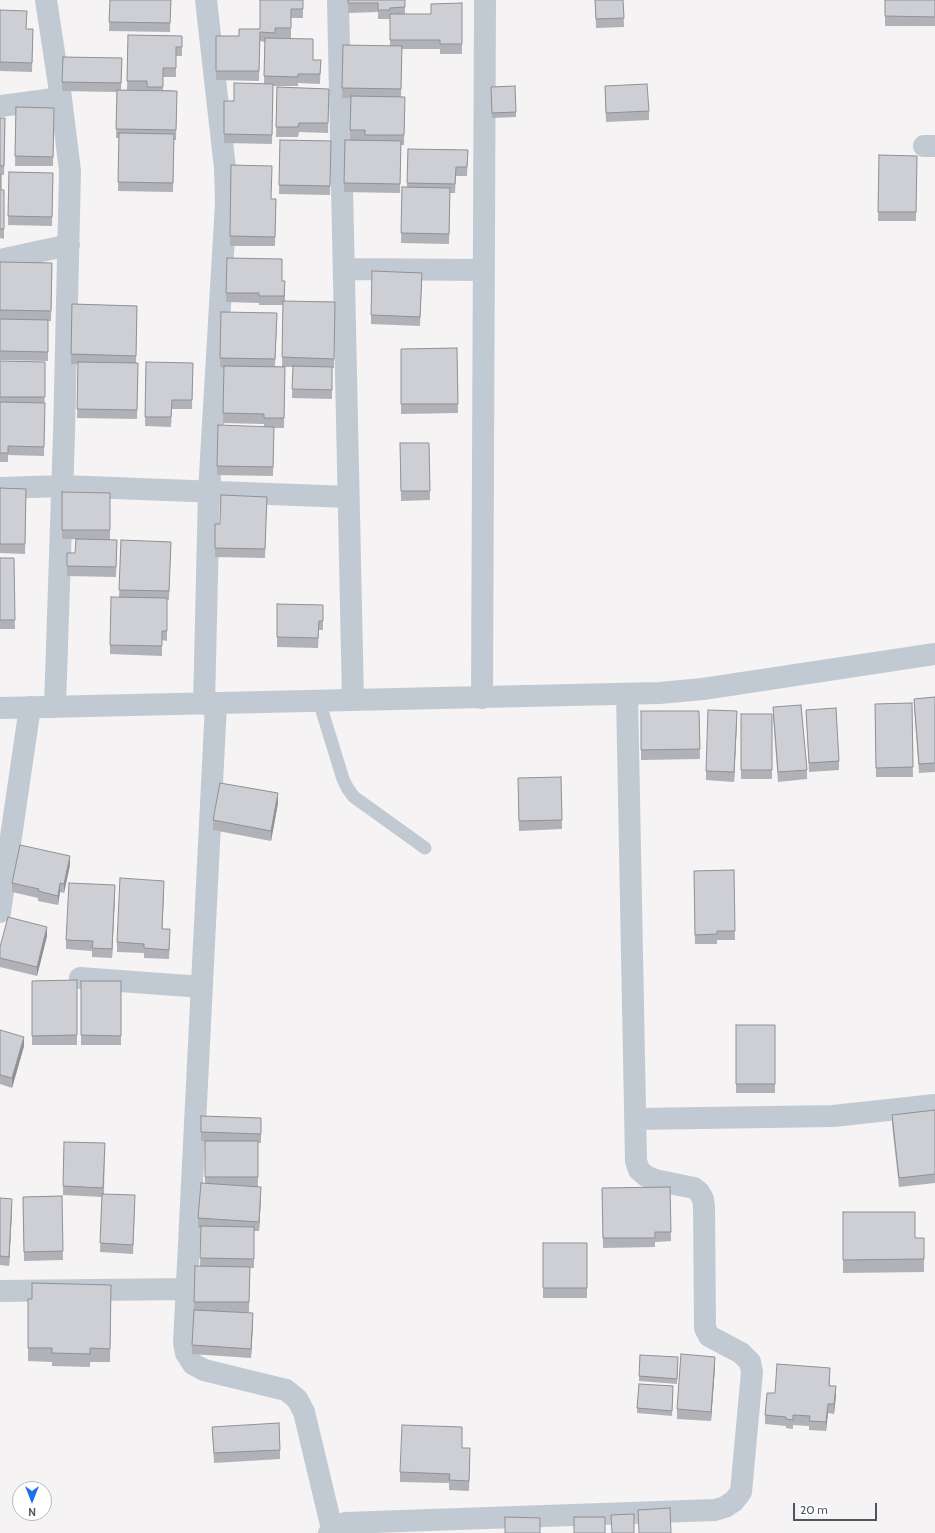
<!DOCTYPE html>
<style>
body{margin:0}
#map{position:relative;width:935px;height:1533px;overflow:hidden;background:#f5f3f3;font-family:Cabin,sans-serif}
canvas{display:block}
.north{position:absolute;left:12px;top:1481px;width:40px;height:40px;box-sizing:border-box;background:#fff;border:1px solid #b7bbc0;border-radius:50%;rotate:180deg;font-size:11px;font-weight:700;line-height:16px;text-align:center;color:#4a5661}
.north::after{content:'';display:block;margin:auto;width:14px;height:18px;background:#1a73e8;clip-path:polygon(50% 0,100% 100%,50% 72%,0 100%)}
.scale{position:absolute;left:793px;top:1503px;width:84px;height:18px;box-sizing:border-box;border:2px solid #4a5661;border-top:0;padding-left:5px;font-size:12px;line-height:14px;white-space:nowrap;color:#4a5661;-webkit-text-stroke:3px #fff;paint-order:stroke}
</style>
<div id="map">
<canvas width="935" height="1533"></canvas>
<div class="north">N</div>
<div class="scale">20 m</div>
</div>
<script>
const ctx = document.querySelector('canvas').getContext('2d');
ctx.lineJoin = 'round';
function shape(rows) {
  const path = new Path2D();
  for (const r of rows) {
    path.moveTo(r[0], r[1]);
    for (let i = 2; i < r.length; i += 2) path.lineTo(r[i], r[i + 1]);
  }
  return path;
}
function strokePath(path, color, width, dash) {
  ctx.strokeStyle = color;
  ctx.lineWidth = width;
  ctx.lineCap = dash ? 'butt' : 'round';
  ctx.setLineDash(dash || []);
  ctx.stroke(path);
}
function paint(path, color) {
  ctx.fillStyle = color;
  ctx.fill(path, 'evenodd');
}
strokePath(shape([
 [319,701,343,779,348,789,354,797,425,848]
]), '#c1cad2', 13);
strokePath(shape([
 [46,0,61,98,70,171,64,434,55,707],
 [338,0,353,700],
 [0,106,61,98],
 [924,146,935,146],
 [0,260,69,245],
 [344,269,484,270],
 [0,488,62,486,348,497],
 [482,698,485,0],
 [204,704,209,492,226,203,225,168,206,0],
 [216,704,184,1343,186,1353,193,1364,204,1370,286,1390,297,1399,304,1412,332,1529],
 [0,708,659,693,703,689,935,654],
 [0,912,30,707],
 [80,978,202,987],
 [635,1119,833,1116,935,1105],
 [0,1291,187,1289],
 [329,1533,332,1529,337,1526,345,1523,715,1510,725,1507,734,1501,741,1492,752,1372,750,1362,741,1353,709,1336,705,1328,704,1206,703,1199,699,1192,694,1188,655,1180,646,1176,639,1170,636,1161,627,694]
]), '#c1cad2', 22);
paint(shape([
 [110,0,171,0,170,32,109,31],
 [303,0,303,18,291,18,291,38,275,38,313,60,321,60,320,84,298,83,298,86,273,86,272,144,224,143,224,101,234,101,264,83,265,42,260,41,259,81,216,80,216,36,239,36,260,29],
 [348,0,405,0,405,14,431,14,462,3,462,54,440,54,440,49,402,49,401,97,405,106,404,145,401,145,400,193,344,192,345,140,365,140,350,140,351,98,342,98,343,45,390,46,390,19,378,19,378,12,348,13],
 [595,0,623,0,624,27,596,28],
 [885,0,935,0,935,26,885,26],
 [0,10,26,29,33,29,32,72,0,71],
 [128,35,182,36,182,56,176,56,176,77,163,77,163,90,177,91,176,140,174,140,173,192,118,191,119,138,116,138,117,92,62,91,63,57,122,58,121,90,127,90],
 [605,86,649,111,649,120,606,122],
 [277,87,329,89,328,133,299,132,298,137,276,137],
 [491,92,516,112,516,117,492,118],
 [16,107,54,117,53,166,15,166],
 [0,118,5,118,4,175,0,175],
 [280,140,331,141,330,195,279,194],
 [408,149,468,150,467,176,456,176,455,193,450,193,449,244,401,243,402,187,407,187],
 [879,155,917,156,916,221,878,221],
 [231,165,271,199,276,199,275,246,230,246],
 [9,172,53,173,52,226,8,225],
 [0,175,1,190,4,190,4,239,0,238],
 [227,258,282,281,285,281,285,301,335,302,334,368,332,368,332,399,292,398,293,367,285,367,284,428,274,428,273,476,217,475,217,466,264,427,264,424,223,423,224,368,220,367,221,312,277,322,275,366,282,367,283,305,259,305,259,303,226,302],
 [0,262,52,263,51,321,48,321,48,361,0,360],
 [422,282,420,326,371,324,371,315],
 [72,304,137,306,136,363,138,363,137,419,77,418,78,364,71,364],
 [457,348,458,413,401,414,401,349],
 [0,361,45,362,44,456,8,455,8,462,0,462],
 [146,362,193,363,192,409,172,409,171,427,145,426],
 [400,443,429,443,430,500,401,501],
 [0,488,26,489,25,554,0,553],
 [62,492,110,493,110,540,62,539],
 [267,497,265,558,215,557,215,524,220,524],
 [117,540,116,577,67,576,67,553,75,553],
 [121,540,171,542,169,600,167,600,167,641,162,640,162,656,110,654,110,645,119,597],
 [0,558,14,558,15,629,0,629],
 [277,604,323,605,323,630,319,630,318,648,277,647],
 [935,697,935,772,919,773,914,708,914,699],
 [912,703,913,777,876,777,875,704],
 [773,707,807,770,807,779,778,782,773,716],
 [806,710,839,761,839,770,809,772],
 [641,711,699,711,700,759,641,760],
 [741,714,772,714,772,779,741,779],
 [737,720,734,782,706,780,706,771],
 [561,777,562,829,519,831,518,788],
 [278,803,271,841,213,830,213,820],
 [70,865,64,893,60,892,58,905,38,901,38,898,12,892,12,883],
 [734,870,735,940,717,940,717,944,695,944,694,871],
 [164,890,162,929,170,939,169,959,144,958,144,953,117,952,117,942],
 [115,894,112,958,92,957,92,951,66,949,66,940],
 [47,936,37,976,0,967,0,947],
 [77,980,77,1045,32,1045,32,981],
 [81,981,121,981,121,1045,81,1045],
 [736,1025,775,1025,775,1093,736,1093],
 [0,1030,24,1046,12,1088,0,1084],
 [935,1110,935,1183,899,1187,892,1124,892,1115],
 [201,1116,261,1118,261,1143,258,1143,258,1187,261,1196,259,1231,254,1231,254,1268,250,1268,249,1312,223,1312,253,1322,251,1358,192,1354,192,1345,194,1310,195,1266,200,1267,201,1228,198,1228,198,1218,205,1184,205,1141,201,1141],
 [105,1143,104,1194,135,1204,133,1254,100,1252,102,1197,63,1195,63,1186],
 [670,1187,671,1241,655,1242,655,1247,603,1248,602,1188],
 [62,1196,63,1260,24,1261,23,1197],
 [0,1198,12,1209,9,1266,0,1265],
 [843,1212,915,1238,924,1238,924,1272,843,1273],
 [543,1243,587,1243,587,1298,543,1298],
 [28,1299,111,1299,110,1362,90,1362,90,1367,52,1366,52,1362,28,1361],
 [678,1362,677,1384,639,1381,639,1376],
 [715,1366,711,1421,677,1419,677,1409],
 [830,1378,830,1386,836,1395,834,1414,828,1413,826,1431,809,1430,809,1426,793,1425,793,1429,786,1428,786,1426,765,1424,765,1415,775,1393],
 [673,1391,672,1416,637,1413,637,1408],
 [212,1427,280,1450,280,1459,214,1463],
 [462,1436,462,1448,470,1457,469,1491,449,1490,449,1483,400,1482,400,1472]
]), '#b0b2b7');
paint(shape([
 [737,711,737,720,734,782,734,772],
 [278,793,278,803,271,841,271,831],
 [70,856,70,865,64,893,64,884],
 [164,881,164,890,162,938,162,929],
 [60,883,60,892,58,905,58,896],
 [115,885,115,894,112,958,112,949],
 [47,927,47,936,37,976,37,967],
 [24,1037,24,1046,12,1088,12,1078],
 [261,1187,261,1196,259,1231,259,1222],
 [12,1199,12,1209,9,1266,9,1257],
 [253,1313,253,1322,251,1358,251,1349],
 [715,1357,715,1366,711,1421,711,1412],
 [836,1386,836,1395,834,1414,834,1404],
 [828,1404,828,1413,826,1431,826,1422]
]), '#909195');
const building = shape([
 [110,0,171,0,170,23,109,22,110,0],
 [260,0,303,0,303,9,291,9,291,28,275,28,275,33,260,32,259,71,216,71,216,36,239,36,239,29,260,29,260,0],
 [348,0,405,0,405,7,390,8,390,10,378,10,378,3,348,3,348,0],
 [595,0,623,0,624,18,596,19,595,0],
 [885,0,935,0,935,17,885,16,885,0],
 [462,3,462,44,440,44,440,40,390,40,390,14,431,14,431,4,462,3],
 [0,10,27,11,26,29,33,29,32,63,0,62,0,10],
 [128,35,182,36,182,47,176,47,176,68,163,68,163,87,147,87,147,81,127,81,128,35],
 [265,38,313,39,313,60,321,60,320,74,298,74,298,77,264,76,265,38],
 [343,45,402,46,401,89,342,88,343,45],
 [63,57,122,58,121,83,62,82,63,57],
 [234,83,273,84,272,135,224,134,224,101,234,101,234,83],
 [647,84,649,111,606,113,605,86,647,84],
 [515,86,516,112,492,113,491,87,515,86],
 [277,87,329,89,328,123,299,123,298,127,276,127,277,87],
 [117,90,177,91,176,130,116,129,117,90],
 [351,96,405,97,404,135,365,135,365,130,350,130,351,96],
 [16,107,54,108,53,157,15,156,16,107],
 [0,118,5,118,4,166,0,166,0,118],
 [119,133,174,134,173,183,118,182,119,133],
 [280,140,331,141,330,186,279,185,280,140],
 [345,140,401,141,400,184,344,183,345,140],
 [408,149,468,150,467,167,456,167,455,184,407,183,408,149],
 [879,155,917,156,916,212,878,212,879,155],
 [231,165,272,166,271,199,276,199,275,237,230,236,231,165],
 [9,172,53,173,52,217,8,216,9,172],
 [0,175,1,175,1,190,4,190,4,229,0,229,0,175],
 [402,187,450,188,449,234,401,233,402,187],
 [227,258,282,259,282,281,285,281,284,296,259,296,259,293,226,293,227,258],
 [0,262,52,263,51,311,0,310,0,262],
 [372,271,422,273,420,317,371,315,372,271],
 [283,301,335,302,334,359,282,357,283,301],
 [72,304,137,306,136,356,71,354,72,304],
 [221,312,277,313,275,359,220,358,221,312],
 [0,319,48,320,48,352,0,351,0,319],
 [457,348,458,404,401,404,401,349,457,348],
 [0,361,45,362,45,397,0,397,0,361],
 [78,362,138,363,137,410,77,409,78,362],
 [146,362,193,363,192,400,172,400,171,417,145,417,146,362],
 [224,366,285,367,284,418,264,418,264,414,223,413,224,366],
 [293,366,332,367,332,390,292,389,293,366],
 [0,402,45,403,44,447,8,446,8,453,0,453,0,402],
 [218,425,274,427,273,467,217,466,218,425],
 [400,443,429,443,430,491,401,491,400,443],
 [0,488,26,489,25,544,0,544,0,488],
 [62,492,110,493,110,530,62,530,62,492],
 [221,495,267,497,265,549,215,548,215,524,220,524,221,495],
 [76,539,117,540,116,567,67,566,67,553,75,553,76,539],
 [121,540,171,542,169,591,119,590,121,540],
 [0,558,14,558,15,620,0,620,0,558],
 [111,597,167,598,167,631,162,631,162,646,110,645,111,597],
 [277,604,323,605,323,621,319,621,318,638,277,637,277,604],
 [935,697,935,763,919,764,914,699,935,697],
 [912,703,913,767,876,768,875,704,912,703],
 [801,705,807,770,778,772,773,707,801,705],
 [836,708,839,761,809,763,806,710,836,708],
 [708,710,737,711,734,772,706,771,708,710],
 [641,711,699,711,700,749,641,750,641,711],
 [741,714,772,714,772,770,741,770,741,714],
 [561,777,562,820,519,821,518,778,561,777],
 [220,783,278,793,271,831,213,820,220,783],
 [20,845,70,856,64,884,60,883,58,896,38,891,39,889,12,883,20,845],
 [734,870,735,931,717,931,717,934,695,935,694,871,734,870],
 [120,878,164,881,162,929,170,929,169,950,144,948,144,944,117,942,120,878],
 [69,883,115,885,112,949,92,948,93,941,66,940,69,883],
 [8,917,47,927,37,967,0,958,0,947,8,917],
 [77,980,77,1035,32,1036,32,981,77,980],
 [81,981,121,981,121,1036,81,1035,81,981],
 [736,1025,775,1025,775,1084,736,1084,736,1025],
 [0,1030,24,1037,12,1078,0,1075,0,1030],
 [935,1110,935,1174,899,1178,892,1115,935,1110],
 [201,1116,261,1118,261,1134,201,1132,201,1116],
 [205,1141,258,1141,258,1177,205,1177,205,1141],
 [64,1142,105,1143,103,1188,63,1186,64,1142],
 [201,1183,261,1187,259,1222,198,1218,201,1183],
 [670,1187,671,1232,655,1232,655,1238,603,1238,602,1188,670,1187],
 [102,1194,135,1195,133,1245,100,1243,102,1194],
 [62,1196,63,1251,24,1252,23,1197,62,1196],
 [0,1198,12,1199,9,1257,0,1256,0,1198],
 [843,1212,915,1212,915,1238,924,1238,924,1259,843,1260,843,1212],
 [201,1226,254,1227,254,1259,200,1258,201,1226],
 [543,1243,587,1243,587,1288,543,1288,543,1243],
 [195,1266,250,1267,249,1302,194,1302,195,1266],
 [32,1283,111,1285,110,1349,90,1348,90,1354,52,1353,52,1348,28,1348,28,1299,32,1299,32,1283],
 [194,1310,253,1313,251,1349,192,1345,194,1310],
 [681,1354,715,1357,711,1412,677,1409,681,1354],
 [640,1355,678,1357,677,1379,639,1376,640,1355],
 [777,1364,830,1368,829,1386,836,1386,834,1404,828,1404,826,1422,809,1421,810,1416,793,1415,793,1420,786,1419,786,1417,765,1415,767,1393,775,1393,777,1364],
 [639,1384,673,1386,672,1411,637,1408,639,1384],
 [279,1423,280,1450,214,1453,212,1427,279,1423],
 [402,1425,462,1427,462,1448,470,1448,469,1481,449,1480,450,1474,400,1472,402,1425],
 [670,1508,671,1533,639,1533,638,1510,670,1508],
 [634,1514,634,1533,612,1533,611,1515,634,1514],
 [505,1517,540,1518,540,1533,505,1533,505,1517],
 [574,1517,605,1517,605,1533,574,1533,574,1517]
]);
paint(building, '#cdcfd5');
strokePath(building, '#909195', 1);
</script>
